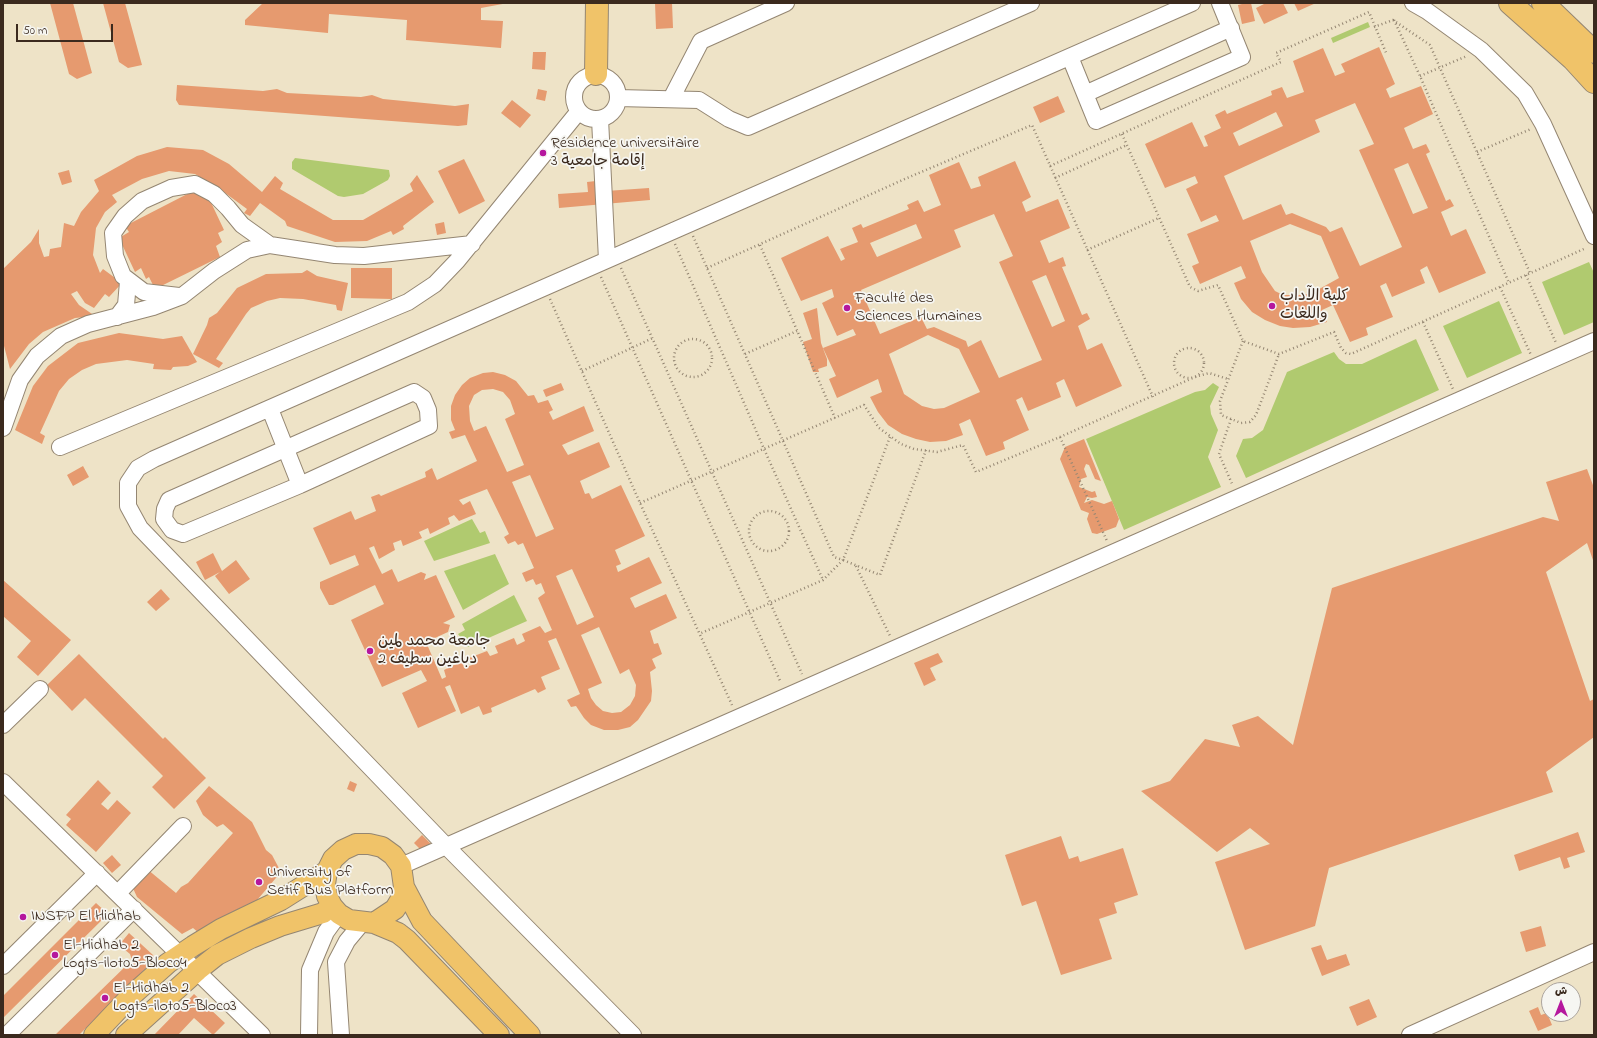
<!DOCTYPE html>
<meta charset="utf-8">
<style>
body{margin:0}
#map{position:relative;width:1597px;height:1038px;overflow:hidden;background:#eee3c7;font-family:"Indie Flower","Playpen Sans Arabic",sans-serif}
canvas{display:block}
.frame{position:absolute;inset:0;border:4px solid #3b2a1e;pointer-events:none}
.north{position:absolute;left:1541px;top:982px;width:40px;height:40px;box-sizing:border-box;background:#f6f6f2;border:1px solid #aba49d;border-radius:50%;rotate:0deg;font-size:11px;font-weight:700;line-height:16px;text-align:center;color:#3b2a1e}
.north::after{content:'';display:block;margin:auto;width:14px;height:18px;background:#b5179e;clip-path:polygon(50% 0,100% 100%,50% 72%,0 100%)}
.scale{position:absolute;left:16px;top:24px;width:97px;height:18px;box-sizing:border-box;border:2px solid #3b2a1e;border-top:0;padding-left:5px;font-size:12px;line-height:14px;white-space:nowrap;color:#3b2a1e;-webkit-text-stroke:3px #f6f6f2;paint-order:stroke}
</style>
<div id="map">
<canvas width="1597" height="1038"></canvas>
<div class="frame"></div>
<div class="north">ش</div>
<div class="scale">50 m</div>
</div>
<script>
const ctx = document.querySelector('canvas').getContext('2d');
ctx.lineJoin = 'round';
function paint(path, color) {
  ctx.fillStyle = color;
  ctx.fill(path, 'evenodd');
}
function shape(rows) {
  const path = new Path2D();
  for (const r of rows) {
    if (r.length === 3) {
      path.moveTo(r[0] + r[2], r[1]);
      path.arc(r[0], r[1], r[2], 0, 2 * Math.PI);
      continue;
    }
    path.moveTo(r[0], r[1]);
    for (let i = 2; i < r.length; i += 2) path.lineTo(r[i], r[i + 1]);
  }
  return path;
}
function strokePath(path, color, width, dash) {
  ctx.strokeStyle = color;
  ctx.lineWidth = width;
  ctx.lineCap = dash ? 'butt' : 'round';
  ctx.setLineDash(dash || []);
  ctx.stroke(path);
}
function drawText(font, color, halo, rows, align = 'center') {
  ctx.font = font + ' "Indie Flower","Playpen Sans Arabic",sans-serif';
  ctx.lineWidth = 3.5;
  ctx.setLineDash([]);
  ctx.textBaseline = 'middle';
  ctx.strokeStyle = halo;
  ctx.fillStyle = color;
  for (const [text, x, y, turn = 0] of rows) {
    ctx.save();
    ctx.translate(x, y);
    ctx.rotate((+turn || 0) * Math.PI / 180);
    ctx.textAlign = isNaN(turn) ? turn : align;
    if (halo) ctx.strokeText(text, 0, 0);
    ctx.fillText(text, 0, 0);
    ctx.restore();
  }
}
paint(shape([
 [1368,22,1370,27,1333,43,1331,38],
 [295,158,389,170,390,176,388,180,363,194,344,197,338,196,292,169,292,162],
 [1589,262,1594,273,1594,322,1564,335,1542,282],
 [1499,301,1522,353,1467,378,1443,326],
 [1416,339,1439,390,1246,478,1236,456,1243,439,1252,438,1263,430,1287,372,1334,352,1339,359,1346,364,1362,364],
 [1213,383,1219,387,1210,406,1211,414,1218,430,1208,457,1221,487,1124,530,1086,439,1195,392,1205,390],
 [472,519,480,533,485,531,490,543,434,561,424,541],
 [495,554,509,584,463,610,444,571],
 [514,595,527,621,468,647,458,634,465,630,462,624]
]), '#b0ca6f');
paint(shape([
 [50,3,73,3,92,73,77,79,69,74],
 [103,3,125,3,142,65,128,68,119,62],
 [263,3,453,4,508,3,481,8,481,20,503,21,501,48,406,40,407,20,329,14,328,33,245,25,245,20],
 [655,3,672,3,673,28,656,29],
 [1246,3,1251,3,1255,21,1242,24,1238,5],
 [1266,3,1283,3,1288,13,1264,24,1256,8],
 [1294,3,1316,3,1298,11],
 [1379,47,1395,84,1386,89,1390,98,1421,86,1433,114,1404,128,1413,149,1426,144,1430,152,1426,154,1446,201,1450,199,1454,206,1441,212,1451,236,1466,229,1486,273,1439,293,1427,266,1420,270,1425,283,1392,297,1386,283,1380,286,1393,317,1366,328,1368,335,1350,342,1333,305,1322,310,1327,322,1310,327,1293,328,1280,326,1265,320,1252,312,1241,299,1234,283,1246,278,1241,266,1200,284,1192,266,1199,263,1187,234,1219,221,1216,215,1201,222,1186,189,1198,183,1195,176,1165,188,1145,144,1192,122,1204,147,1208,146,1204,136,1221,128,1215,115,1225,110,1227,114,1272,95,1271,91,1282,87,1287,98,1304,92,1293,61,1323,48,1335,76,1345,72,1341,64],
 [1355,103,1374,144,1359,150,1402,247,1360,266,1342,227,1330,232,1326,227,1292,213,1286,215,1281,204,1243,220,1224,176,1320,132,1315,120],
 [1276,112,1283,126,1239,146,1233,133],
 [1408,163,1428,208,1413,214,1394,169],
 [1290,224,1321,236,1339,278,1312,293,1301,295,1283,295,1275,291,1262,272,1250,241],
 [533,52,546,52,545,70,532,69],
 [177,85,263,91,277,89,287,93,361,97,372,95,383,99,455,106,469,104,467,125,458,126,179,105,176,100],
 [538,89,547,91,545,101,536,99],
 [1058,96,1065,112,1040,123,1033,107],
 [512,100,531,115,520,128,501,113],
 [167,147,203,150,229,164,262,192,275,176,283,183,280,189,333,220,363,220,413,191,410,184,417,175,434,202,403,226,404,229,393,235,391,231,367,241,335,242,287,226,285,221,260,203,250,216,244,213,247,209,217,187,195,174,169,171,142,179,112,195,117,202,105,212,96,228,93,255,100,273,103,269,122,283,109,297,105,294,94,308,85,303,77,291,71,294,79,305,95,316,75,318,43,332,29,344,10,369,3,342,3,269,31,242,39,229,39,243,44,257,49,256,50,249,61,247,64,223,74,226,81,212,99,191,94,180,137,156],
 [464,159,485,201,459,214,438,171],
 [1015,161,1031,197,1022,202,1026,212,1058,199,1070,228,1040,241,1049,263,1063,257,1066,266,1062,267,1082,315,1087,313,1090,319,1078,326,1087,350,1102,343,1122,386,1076,407,1064,379,1056,383,1061,397,1028,411,1022,397,1016,400,1029,430,1003,442,1005,449,986,456,970,419,959,424,963,435,946,441,930,442,916,439,902,434,888,425,878,412,870,397,882,392,878,379,837,398,829,379,836,376,823,348,856,335,853,329,837,336,822,303,834,297,832,289,801,301,781,258,828,236,841,261,845,259,840,249,858,242,852,228,861,224,863,228,909,209,907,205,918,200,924,212,941,205,929,175,959,162,971,189,981,186,978,177],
 [994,214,1013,256,999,262,1042,360,999,378,981,340,968,347,966,341,934,327,927,329,921,317,880,334,861,290,961,247,954,230],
 [916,224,922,238,877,257,870,243],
 [1046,275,1065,321,1052,327,1032,281],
 [928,335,959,349,980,392,944,408,934,409,922,406,904,394,889,354],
 [69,170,72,182,62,185,58,173],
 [605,180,606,191,649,188,650,200,559,208,558,194,588,192,587,182],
 [197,189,200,197,207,194,224,230,218,233,222,242,216,246,220,257,155,289,149,277,146,279,141,268,135,272,119,238,129,232,125,226],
 [444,222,446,233,437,235,435,224],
 [351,268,392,268,392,299,351,298],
 [307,270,317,276,348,283,342,311,337,310,336,305,303,299,280,298,267,301,251,308,246,314,216,359,223,363,219,368,193,354,207,325,209,318,217,313,237,288,266,274,302,273],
 [817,308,821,343,827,359,827,366,818,369,819,372,813,372,803,342,812,339,803,313],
 [119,333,163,339,182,336,197,362,188,366,173,367,171,370,153,369,154,364,127,360,96,364,82,370,69,379,59,391,40,433,45,436,42,444,15,430,33,386,48,366,78,343],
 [493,372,505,375,516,381,528,396,534,395,538,403,548,400,553,410,549,412,553,420,584,406,594,431,562,445,568,455,599,442,610,467,580,481,585,494,589,493,592,499,621,485,645,536,615,550,621,564,616,566,618,572,649,557,662,583,630,598,635,608,666,594,677,618,650,631,654,644,658,643,662,654,652,659,656,668,650,672,652,691,651,701,638,720,630,727,618,730,604,730,591,725,584,718,576,706,571,707,567,700,580,694,556,638,548,641,560,669,541,677,546,689,538,693,535,689,491,708,492,712,483,715,479,706,461,714,450,685,445,687,456,711,418,728,402,693,427,681,421,670,382,687,351,620,384,604,375,585,333,605,329,605,320,588,320,582,359,565,355,555,330,565,313,528,351,511,355,520,376,511,371,497,379,494,381,496,426,477,425,472,432,468,437,480,477,461,465,435,452,439,449,432,455,430,451,420,451,406,455,395,462,385,470,378,483,373],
 [493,389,503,392,510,400,515,414,505,419,524,465,507,472,486,426,474,431,470,421,469,406,474,395,482,390],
 [530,475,554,529,536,537,512,482],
 [487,489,509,534,504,537,508,544,515,541,518,545,523,543,534,568,522,573,526,582,533,579,536,585,541,583,545,593,538,598,552,630,545,633,540,626,522,634,525,641,517,645,514,638,495,646,498,653,490,656,487,651,469,658,472,665,464,668,462,661,444,670,446,677,442,679,426,642,448,632,450,625,443,623,455,617,436,575,424,580,426,574,421,572,398,582,392,569,382,574,369,548,374,546,379,559,395,550,393,543,401,540,403,546,422,538,419,532,428,528,430,534,450,524,448,518,454,515,459,521,476,514,470,501,463,505,459,500],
 [572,569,594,617,577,625,556,576],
 [599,627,620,674,629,669,636,685,635,696,630,705,621,712,612,713,603,711,596,705,591,698,588,689,602,683,581,635],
 [561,383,564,390,546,397,543,390],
 [1084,439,1101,481,1095,479,1089,465,1086,464,1084,469,1087,477,1081,479,1079,487,1092,492,1095,491,1097,497,1092,498,1087,497,1084,503,1092,500,1104,504,1112,501,1119,519,1116,527,1097,534,1092,533,1087,519,1089,513,1081,510,1060,459,1065,447],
 [83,466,89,477,73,486,67,475],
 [1587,469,1594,488,1594,563,1587,543,1546,572,1590,701,1594,699,1594,737,1546,772,1553,792,1329,868,1315,926,1245,950,1215,862,1270,844,1250,828,1217,852,1141,791,1170,781,1205,739,1240,747,1232,725,1258,716,1293,745,1332,588,1543,517,1559,521,1546,482],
 [213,553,222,571,236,560,250,579,229,594,215,576,220,572,205,580,196,562],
 [3,580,71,640,38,676,17,657,31,641,3,616],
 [161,589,170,599,156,611,147,602],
 [938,653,943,662,930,668,936,680,924,686,914,663],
 [79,654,163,739,165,737,206,778,174,809,152,787,163,776,85,698,72,711,47,685],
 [98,780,111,793,101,804,108,810,117,800,131,813,96,852,66,825,71,819,66,815],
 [350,781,357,784,354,792,347,789],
 [209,786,252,822,266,850,272,855,281,872,252,906,199,933,193,928,182,934,137,897,132,886,147,869,176,893,181,887,188,883,233,833,223,824,217,827,203,815,196,801],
 [1578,832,1585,852,1567,858,1570,867,1564,869,1560,857,1519,871,1514,855],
 [422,835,432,845,424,853,414,843],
 [1061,836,1069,859,1078,856,1080,862,1123,848,1138,895,1114,903,1117,913,1099,919,1112,959,1061,975,1036,901,1022,906,1005,855],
 [112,855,121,865,112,873,103,863],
 [96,903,108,914,3,1018,3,996],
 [1541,926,1546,946,1526,952,1520,932],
 [129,933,153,955,154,960,79,1035,55,1035,132,960,130,954,119,945],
 [1321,945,1327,960,1346,954,1350,965,1322,976,1311,948],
 [194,994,225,1023,213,1035,194,1018,178,1035,154,1035],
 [1369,999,1377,1017,1357,1026,1349,1007],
 [1538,1007,1541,1015,1547,1013,1552,1025,1538,1031,1529,1011]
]), '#e69a6f');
const minor = shape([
 [1413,3,1427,11,1481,50,1525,93,1543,124,1594,236],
 [1070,57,1096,121,1242,57,1220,3],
 [596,97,22],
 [1085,94,1231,28],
 [618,98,699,100,729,119,748,127,1031,3],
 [671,99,701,41,786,3],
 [600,119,607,260],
 [179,296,144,292,123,276,115,256,113,233,125,216,142,201,171,188,195,184,214,194,228,208,242,225,270,245],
 [117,317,126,305,128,282],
 [414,392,423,398,428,410,429,426,300,485,183,534,172,530,164,519,165,509,169,500,414,392],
 [270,409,300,485],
 [3,428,20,380,37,356,61,336,88,324,153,307,182,296,214,271,247,250,270,245,335,255,364,256,472,244],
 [60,447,408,302,435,284,457,261,579,111],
 [3,725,40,689],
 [3,782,262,1035],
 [401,866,1594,341],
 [118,893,183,826],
 [3,966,97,873],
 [7,1035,134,909],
 [309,1035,310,970,326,932,339,914],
 [341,1035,336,962,347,941,362,923],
 [633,1035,447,847,140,528,128,506,128,483,138,468,154,459,1192,3],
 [1410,1035,1594,952]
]);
const major = shape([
 [356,844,369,844,382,847,393,855,401,866,404,887,401,899,395,909,374,923,349,920,339,914,332,906,327,896,325,884,327,871,333,859,343,850,356,844],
 [404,887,422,921,530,1035],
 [374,923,398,933,407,940,499,1035],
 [94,1035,130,997,168,963,193,946,221,929,281,900,327,871],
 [126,1035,198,970,217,955,251,938,280,926,323,913,332,906]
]);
const highway = shape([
 [1510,3,1573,59,1594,82],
 [1543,3,1594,52],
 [596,74,597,3]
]);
strokePath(minor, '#948672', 18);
strokePath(major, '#948672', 22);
strokePath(highway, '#948672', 24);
strokePath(shape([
 [1394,20,1420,76,1509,283],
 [1374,27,1393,20,1430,45,1530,273],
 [1420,76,1467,56],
 [1122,134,1190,287,1198,291,1218,285,1243,341,1279,354,1334,332,1341,348,1346,353,1351,354,1586,248],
 [1477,152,1531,129],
 [1050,166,1281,62,1276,53,1369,12,1387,55],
 [1055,178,1127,145],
 [693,236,834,557,843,560,823,580,699,634],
 [675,244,764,449,823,580],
 [760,245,835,418],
 [1087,250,1159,218],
 [621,268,802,674],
 [707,268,907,178,1032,125,1153,397],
 [1526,275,1556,343],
 [601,277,781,683],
 [1500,287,1531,355],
 [550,299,640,503,732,705],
 [1423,322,1453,389],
 [693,358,19],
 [1243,341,1220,401,1221,415,1241,423,1250,422,1256,415,1279,354],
 [1189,363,15],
 [745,354,797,331],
 [582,371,653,338],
 [1231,419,1219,454,1233,486],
 [890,437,843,560,880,575,926,450],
 [1060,437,1107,541],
 [640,503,864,405,879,428,901,444,914,449,937,452,963,445,976,472,1060,437,1195,377,1209,373,1228,379],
 [769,531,20],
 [856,566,890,636]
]), '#948672', 2.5, [1, 3]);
strokePath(minor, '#fff', 16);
strokePath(major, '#f0c369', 20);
strokePath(highway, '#f0c369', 22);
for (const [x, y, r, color] of [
 [543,153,4,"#b5179e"],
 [1272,306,4,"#b5179e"],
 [847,308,4,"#b5179e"],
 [370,651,4,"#b5179e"],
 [259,882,4,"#b5179e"],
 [23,917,4,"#b5179e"],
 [55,955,4,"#b5179e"],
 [105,998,4,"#b5179e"]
]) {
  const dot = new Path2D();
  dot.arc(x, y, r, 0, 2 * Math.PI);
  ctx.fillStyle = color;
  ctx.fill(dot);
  strokePath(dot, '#f6f6f2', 1.5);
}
drawText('16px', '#3b2a1e', '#f6f6f2', [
 ["Résidence universitaire",551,144],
 ["إقامة جامعية 3",551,162],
 ["كلية الآداب",1280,297],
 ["واللغات",1280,315],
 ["Faculté des",855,299],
 ["Sciences Humaines",855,317],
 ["جامعة محمد لمين",378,642],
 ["دباغين سطيف 2",378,660],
 ["University of",267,873],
 ["Setif Bus Platform",267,891],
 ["INSFP El Hidhab",31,917],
 ["El-Hidhab 2",63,946],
 ["Logts-ilot05-Bloc04",63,964],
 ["El-Hidhab 2",113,989],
 ["Logts-ilot05-Bloc03",113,1007]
], 'left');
</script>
